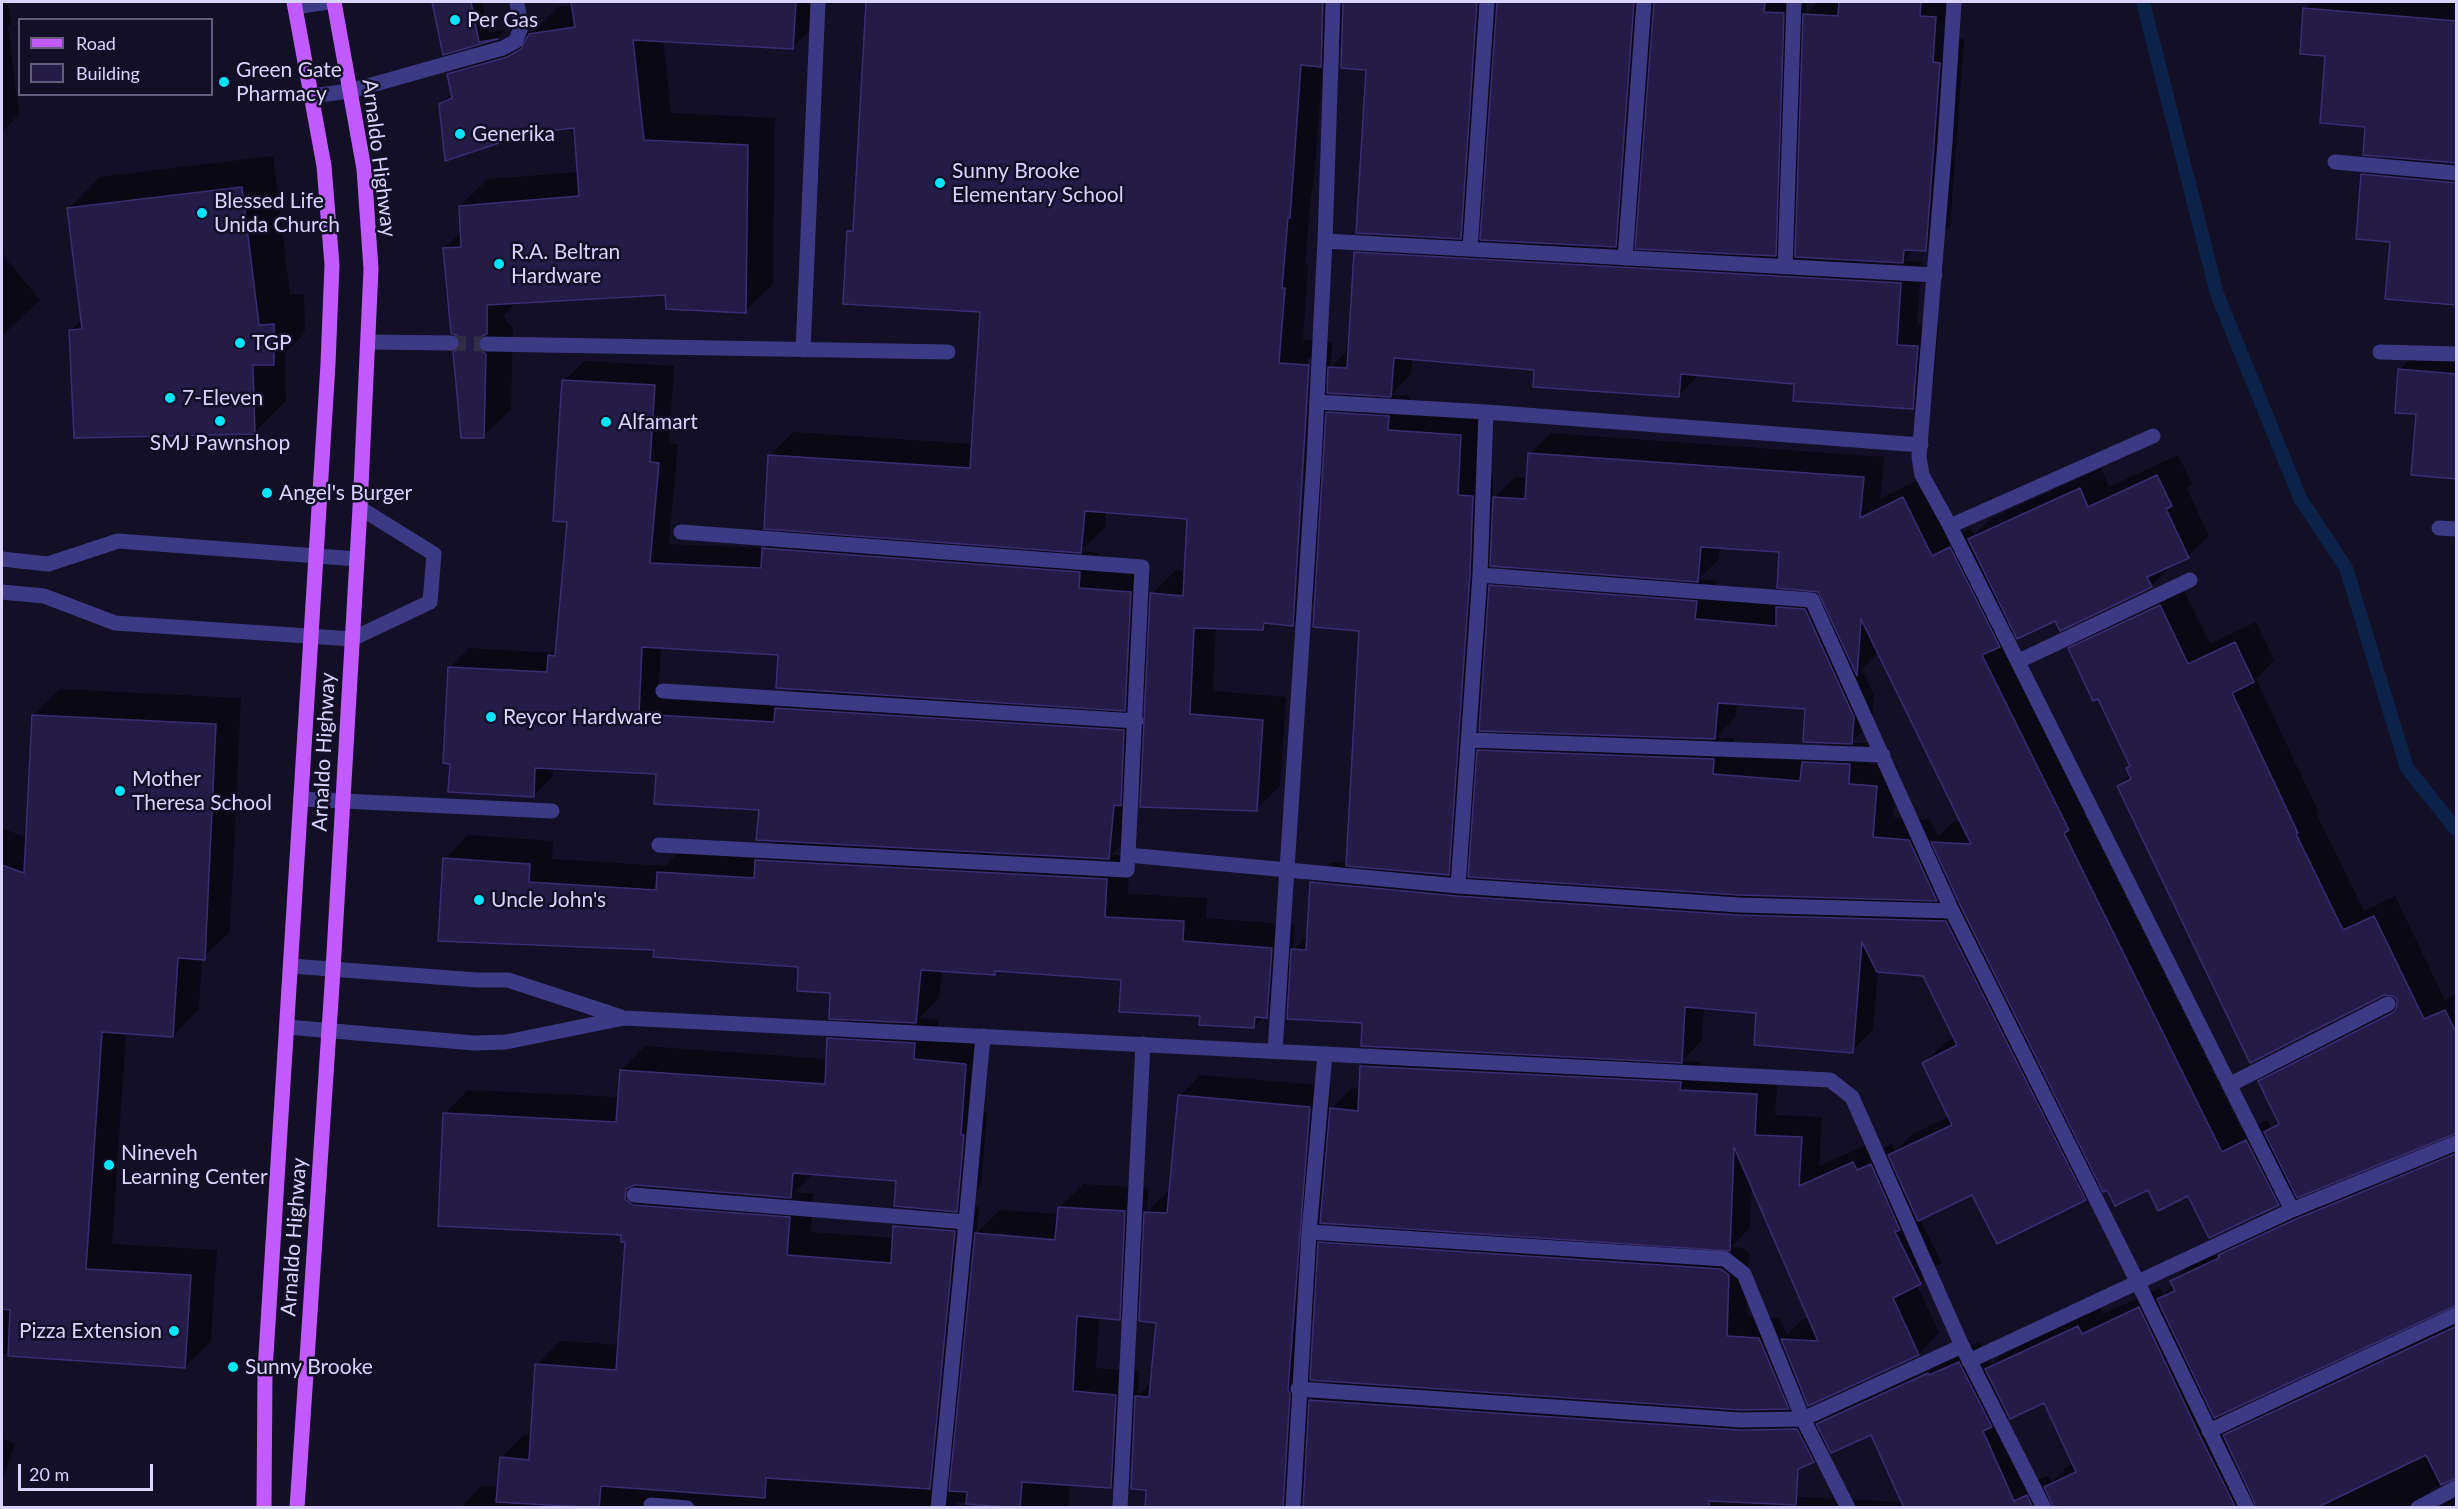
<!DOCTYPE html>
<style>
body{margin:0}
#map{position:relative;width:2458px;height:1509px;overflow:hidden;background:#130f26;font-family:Lato,sans-serif}
canvas{display:block}
.frame{position:absolute;inset:0;border:3px solid #d9d4ff;pointer-events:none}
.legend{position:absolute;left:18px;top:18px;width:195px;height:78px;box-sizing:border-box;background:#130f26;border:2px solid #625e7d;margin:0;padding:8px 10px;list-style:none;font-size:18px;color:#d9d4ff}
.legend li{display:flex;align-items:center;gap:12px;height:30px}
.legend b{width:30px;border:2px solid #625e7d}
.scale{position:absolute;left:18px;top:1464px;width:135px;height:27px;box-sizing:border-box;border:3px solid #d9d4ff;border-top:0;padding-left:8px;font-size:18px;line-height:21px;white-space:nowrap;color:#d9d4ff;-webkit-text-stroke:4px #130f26;paint-order:stroke}
</style>
<div id="map">
<canvas width="2458" height="1509"></canvas>
<div class="frame"></div>
<ul class="legend">
<li><b style="height:8px;background:#c25bff"></b>Road</li>
<li><b style="height:16px;background:#241b47"></b>Building</li>
</ul>
<div class="scale">20 m</div>
</div>
<script>
const ctx = document.querySelector('canvas').getContext('2d');
ctx.lineJoin = 'round';
function paint(path, color) {
  ctx.fillStyle = color;
  ctx.fill(path, 'evenodd');
}
function shape(rows) {
  const path = new Path2D();
  for (const r of rows) {
    path.moveTo(r[0], r[1]);
    for (let i = 2; i < r.length; i += 2) path.lineTo(r[i], r[i + 1]);
  }
  return path;
}
function strokePath(path, color, width, dash) {
  ctx.strokeStyle = color;
  ctx.lineWidth = width;
  ctx.lineCap = dash ? 'butt' : 'round';
  ctx.setLineDash(dash || []);
  ctx.stroke(path);
}
function drawText(font, color, halo, rows, align = 'center') {
  ctx.font = font + ' Lato,sans-serif';
  ctx.lineWidth = 5;
  ctx.setLineDash([]);
  ctx.textBaseline = 'middle';
  ctx.strokeStyle = halo;
  ctx.fillStyle = color;
  for (const [text, x, y, turn = 0] of rows) {
    ctx.save();
    ctx.translate(x, y);
    ctx.rotate((+turn || 0) * Math.PI / 180);
    ctx.textAlign = isNaN(turn) ? turn : align;
    if (halo) ctx.strokeText(text, 0, 0);
    ctx.fillText(text, 0, 0);
    ctx.restore();
  }
}
paint(shape([
 [2,2,8,2,11,24,8,27,19,114,2,132],
 [433,2,482,2,489,33,505,30,494,42,535,30,558,7,573,5,572,2,821,2,820,20,793,47,663,40,671,113,775,118,773,284,745,311,666,293,514,302,514,305,504,315,506,322,513,326,511,409,483,436,461,346,444,248,462,231,460,206,488,179,579,172,576,126,441,104,452,93,448,74,480,43,444,53],
 [868,2,1807,2,1806,13,1818,2,1958,2,1956,39,1964,39,1950,226,1926,250,1915,249,1903,261,1922,262,1917,324,1939,326,1933,387,1913,408,1796,383,1700,374,1679,395,1536,368,1413,358,1411,374,1391,395,1410,396,1409,409,1481,414,1478,474,1493,475,1493,499,1515,477,1528,478,1530,454,1550,433,1884,457,1880,499,1924,477,1953,536,1971,528,1974,535,1990,519,2101,468,2109,487,2178,455,2192,484,2187,489,2209,536,2188,556,2172,565,2151,586,2056,619,2015,630,2005,640,2089,808,2084,813,2243,1132,2267,1120,2271,1127,2278,1119,2260,1081,2281,1060,2399,1000,2119,786,2130,774,2131,765,2098,697,2070,649,2091,628,2181,585,2210,644,2256,622,2274,660,2256,679,2318,811,2316,813,2364,911,2395,896,2445,1000,2456,994,2456,1133,2294,1188,2278,1204,2148,1188,2108,1188,2101,1183,2085,1199,1973,1193,1920,1219,1941,1262,1917,1285,1939,1333,1919,1354,1809,1404,1804,1392,1787,1409,1818,1409,1823,1419,1839,1403,1980,1342,1992,1365,2007,1349,2099,1307,2103,1314,2160,1288,2163,1295,2173,1285,2172,1282,2193,1261,2456,1142,2456,1305,2221,1413,2229,1431,2245,1415,2456,1316,2456,1478,2452,1478,2430,1490,2430,1492,2439,1497,2456,1490,2456,1508,1147,1508,1148,1489,1133,1463,1111,1486,1070,1483,1069,1508,1011,1508,1011,1506,957,1502,956,1508,460,1508,481,1486,499,1487,501,1458,525,1434,532,1435,536,1365,560,1341,620,1345,627,1241,623,1233,444,1114,468,1090,619,1097,621,1070,645,1046,828,1059,829,1039,849,1018,832,992,800,965,656,949,445,859,468,835,553,841,552,859,665,866,682,849,763,854,777,840,760,809,658,773,553,767,553,776,533,796,451,762,449,668,469,648,553,653,557,649,569,521,564,381,584,361,674,366,669,443,678,444,669,544,765,548,784,529,769,456,793,432,973,444,981,310,849,232,855,226],
 [1343,43,1368,68,1376,233,1356,253,1350,348,1331,367,1332,342,1303,340,1308,265,1305,265,1311,195,1313,192,1323,63],
 [1484,214,1482,238,1461,237],
 [1639,222,1637,247,1616,245],
 [1797,232,1797,256,1775,254],
 [1308,358,1311,358,1296,601,1293,601],
 [1329,391,1348,393,1328,413],
 [1106,511,1189,518,1186,571,1176,570,1149,597,1150,573,1098,569,1099,553,1080,551,1105,527],
 [1720,547,1781,551,1797,588,1782,604,1716,599,1717,581,1698,579,1719,559],
 [1490,564,1511,566,1488,589],
 [1316,601,1361,630,1348,863,1332,862,1312,883,1309,934,1293,950,1295,925,1206,918,1207,898,1128,894,1130,856,1111,855,1128,838,1132,792,1143,781,1256,810,1280,786,1286,697,1213,691,1216,627,1263,629,1269,622,1293,624],
 [661,646,780,653,797,688,783,702,658,695],
 [1879,652,1961,822,1954,821,1938,837,1930,820,1893,817,1898,766,1869,764,1871,743,1851,743,1872,722,1874,695,1862,669],
 [1147,686,1146,711,1124,710],
 [1737,703,1807,708,1824,742,1806,759,1733,754,1734,738,1715,738,1736,717],
 [1478,729,1500,730,1476,753],
 [1472,850,1470,875,1450,873],
 [1952,883,1959,900,1936,899],
 [942,970,995,973,998,970,1122,978,1201,1015,1254,1027,1290,993,1364,1021,1382,1046,1361,1066,1360,1089,1352,1088,1329,1112,1331,1086,1200,1075,1180,1096,1171,1192,1167,1192,1147,1212,1148,1188,1083,1184,1059,1208,1059,1214,1000,1210,976,1234,979,1207,961,1206,981,1186,987,1112,984,1112,989,1040,937,1036,938,1019,919,1018,939,998],
 [1878,971,1923,974,1955,1037,1945,1043,1924,1063,1950,1116,1911,1135,1895,1151,1892,1144,1878,1151,1874,1142,1819,1166,1822,1117,1775,1115,1778,1073,1700,1070,1701,1062,1682,1061,1702,1040,1704,1007,1757,1011,1852,1051,1873,1030],
 [814,1173,898,1179,915,1207,895,1227,894,1238,811,1232,813,1194,795,1192],
 [1752,1184,1811,1319,1803,1319,1787,1335,1780,1318,1747,1316,1749,1254,1743,1248,1731,1247,1750,1228],
 [1320,1221,1340,1223,1318,1244],
 [995,1233,1063,1239,1062,1242,995,1236],
 [1142,1296,1158,1322,1152,1382,1138,1395,1139,1371,1096,1368,1099,1317,1119,1318],
 [1312,1319,1315,1319,1311,1377,1309,1367],
 [1310,1379,1331,1380,1308,1402],
 [2045,1401,2074,1463,2067,1467,2052,1482,2048,1476,2035,1481,2004,1413,2007,1410],
 [1872,1433,1903,1502,1739,1494,1813,1460,1829,1445],
 [2312,2,2456,2,2456,303,2392,241,2363,175,2383,155,2327,55,2305,9],
 [273,156,290,294,304,294,305,332,285,353,286,401,255,432,71,330,82,319,68,209,100,177],
 [2,254,40,300,2,336],
 [2421,349,2456,352,2456,477,2418,413,2400,369],
 [60,689,241,698,230,932,202,958,199,1009,173,1036,126,1032,112,1244,217,1250,211,1341,184,1367,2,1354,2,828,27,838,33,715],
 [2,1439,15,1444,2,1481]
]), '#0007');
strokePath(shape([
 [2143,2,2217,294,2300,498,2346,568,2407,768,2456,829]
]), '#0c2248', 14);
const building = shape([
 [432,2,471,2,479,42,498,39,443,55,432,2],
 [571,2,796,2,793,49,633,40,644,140,748,145,746,313,666,309,665,295,487,305,487,334,482,336,477,343,479,349,486,354,484,438,461,438,453,352,459,348,461,343,456,335,451,333,443,248,461,247,459,206,579,196,574,128,529,133,445,161,439,104,452,98,447,74,507,57,521,49,529,34,575,27,571,2],
 [866,2,1323,2,1321,67,1301,65,1290,218,1288,218,1282,288,1285,288,1279,363,1309,365,1293,626,1264,623,1263,630,1194,628,1190,714,1263,720,1257,811,1140,807,1150,593,1183,596,1187,519,1085,511,1081,553,764,529,768,455,970,468,980,312,843,304,847,231,853,231,866,2],
 [1343,2,1477,2,1461,239,1356,233,1366,70,1341,68,1343,2],
 [1497,2,1634,2,1616,247,1480,240,1497,2],
 [1654,2,1765,2,1764,12,1784,13,1776,256,1635,249,1654,2],
 [1839,2,1921,2,1920,16,1936,17,1933,62,1940,63,1926,251,1904,250,1903,263,1795,257,1803,14,1838,16,1839,2],
 [2303,8,2457,21,2457,163,2363,155,2365,127,2320,123,2325,56,2300,54,2303,8],
 [2361,174,2457,183,2457,305,2385,299,2390,242,2356,239,2361,174],
 [242,187,259,325,274,324,274,365,253,365,255,434,74,438,69,330,82,329,67,208,242,187],
 [1354,252,1901,283,1897,345,1918,346,1913,409,1793,401,1794,384,1681,374,1679,397,1533,387,1534,370,1394,358,1391,397,1327,393,1328,367,1347,368,1354,252],
 [2398,369,2457,374,2457,479,2411,475,2416,414,2395,413,2398,369],
 [562,380,655,385,650,462,659,463,650,563,761,568,762,548,1080,572,1079,588,1131,592,1125,711,776,688,778,655,642,647,639,714,774,722,775,708,1124,730,1121,806,1114,805,1109,859,756,840,759,810,654,804,656,774,535,768,534,797,448,792,450,764,443,763,448,667,547,672,548,655,555,656,567,522,553,521,562,380],
 [1326,412,1389,416,1388,430,1461,435,1458,495,1473,496,1470,574,1449,875,1346,866,1359,631,1313,627,1326,412],
 [1528,453,1864,477,1860,518,1903,497,1932,556,1950,547,2000,647,1982,655,2069,830,2064,833,2222,1152,2246,1140,2279,1205,2209,1238,2188,1196,2158,1211,2148,1190,2115,1206,2107,1190,2103,1192,1961,907,1931,842,1971,844,1861,619,1857,676,1818,592,1777,588,1779,552,1701,547,1698,582,1490,566,1493,497,1525,499,1528,453],
 [2157,475,2172,506,2166,509,2189,558,2147,577,2152,587,2060,631,2055,621,2017,639,1968,539,2080,488,2088,507,2157,475],
 [1489,585,1697,601,1695,619,1776,626,1776,607,1805,609,1854,717,1852,744,1803,742,1805,709,1718,703,1715,739,1479,731,1489,585],
 [2160,605,2188,664,2235,642,2254,682,2232,693,2298,833,2296,834,2343,930,2374,916,2424,1019,2445,1010,2457,1034,2457,1133,2297,1198,2264,1132,2279,1124,2258,1081,2392,1013,2396,1009,2397,1000,2393,996,2384,995,2250,1063,2117,786,2131,779,2126,768,2130,766,2098,699,2093,701,2068,648,2160,605],
 [32,715,216,724,205,960,178,958,173,1037,102,1032,86,1269,191,1275,185,1368,8,1356,10,1310,2,1309,2,865,24,873,32,715],
 [1477,750,1714,759,1713,774,1800,781,1802,762,1850,764,1849,784,1877,786,1873,837,1909,840,1937,901,1739,895,1468,877,1477,750],
 [443,858,530,864,529,882,656,890,657,872,754,878,755,860,1107,879,1105,917,1184,921,1183,941,1272,948,1267,1018,1255,1017,1254,1028,1199,1025,1200,1016,1119,1012,1121,980,995,971,995,975,921,970,916,1023,829,1019,830,993,797,991,798,967,653,957,654,950,438,941,443,858],
 [1310,882,1457,896,1738,915,1946,921,2086,1200,1997,1244,1972,1195,1918,1221,1888,1155,1952,1125,1922,1063,1957,1045,1923,976,1877,972,1862,942,1853,1053,1754,1045,1756,1013,1685,1007,1682,1063,1361,1046,1362,1023,1287,1019,1291,949,1306,950,1310,882],
 [827,1038,915,1043,914,1059,966,1064,961,1135,964,1135,957,1212,894,1206,896,1181,793,1173,791,1198,635,1185,626,1189,625,1199,633,1205,790,1217,787,1255,891,1263,893,1226,955,1231,930,1489,766,1478,765,1498,601,1486,599,1508,496,1502,500,1457,529,1460,535,1364,616,1370,625,1242,621,1242,621,1235,438,1226,443,1113,616,1122,620,1070,825,1084,827,1038],
 [1360,1066,1681,1082,1680,1090,1757,1094,1755,1135,1802,1137,1799,1186,1853,1162,1857,1170,1871,1164,1900,1230,1895,1232,1921,1284,1893,1298,1919,1355,1808,1406,1781,1339,1818,1341,1734,1147,1730,1251,1320,1223,1330,1108,1358,1111,1360,1066],
 [1178,1095,1310,1107,1288,1389,1290,1394,1283,1508,1145,1508,1146,1490,1131,1489,1135,1396,1149,1397,1156,1323,1139,1321,1144,1212,1167,1213,1178,1095],
 [2457,1153,2457,1305,2214,1418,2157,1299,2175,1291,2170,1281,2219,1258,2218,1255,2296,1219,2457,1153],
 [1058,1207,1125,1211,1120,1320,1077,1316,1073,1391,1116,1395,1111,1488,1022,1482,1020,1508,966,1504,967,1492,949,1491,975,1233,1055,1240,1058,1207],
 [1318,1242,1721,1269,1729,1275,1727,1336,1759,1338,1789,1409,1741,1410,1310,1380,1318,1242],
 [2139,1307,2200,1436,2236,1508,2054,1508,2044,1487,2076,1472,2044,1403,2010,1419,1985,1369,2078,1326,2082,1334,2139,1307],
 [2457,1326,2457,1478,2441,1485,2426,1455,2316,1508,2257,1508,2223,1435,2457,1326],
 [1959,1362,1992,1427,1983,1431,2014,1501,2027,1495,2033,1508,1904,1508,1871,1435,1831,1453,1816,1424,1928,1373,1929,1375,1959,1362],
 [1309,1400,1740,1430,1797,1429,1814,1462,1798,1469,1796,1505,1709,1501,1709,1508,1303,1508,1309,1400]
]);
paint(building, '#241b47');
strokePath(building, '#3b2d73', 1.5);
strokePath(shape([
 [451,343,487,344]
]), '#312d47', 15, [15, 8]);
strokePath(shape([
 [1954,2,1945,142,1919,457,1922,475,1950,526,2153,436],
 [295,7,329,2],
 [311,96,350,91,503,48,516,41,521,27,517,2],
 [2335,162,2456,173],
 [1325,241,1935,275],
 [1470,249,1487,2],
 [1625,258,1644,2],
 [1785,267,1794,2],
 [369,342,451,343],
 [487,344,948,352],
 [803,350,818,2],
 [2380,352,2456,354],
 [1317,402,1486,412,1921,445],
 [1950,526,2292,1210,1969,1361],
 [2439,528,2456,529],
 [681,532,1142,567,1128,855,1458,886,1739,905,1952,911],
 [2,559,48,564,118,541,357,559],
 [1480,575,1812,600,1952,911,2138,1283,2247,1508],
 [2,592,44,596,115,623,352,639,430,602,434,554,360,508],
 [2019,661,2190,580],
 [663,691,1136,721],
 [1469,740,1883,755],
 [301,799,552,811],
 [659,845,1127,870,1128,855],
 [1458,886,1480,575,1486,412],
 [291,966,477,980,508,980,621,1017],
 [287,1027,474,1043,506,1042,624,1018,1830,1080,1852,1097,1962,1346,2044,1508],
 [1275,1051,1314,459,1325,241,1333,2],
 [2231,1084,2388,1004],
 [634,1195,966,1222,938,1508],
 [2292,1210,2456,1143],
 [966,1222,983,1036],
 [1309,1232,1725,1259,1744,1274,1803,1419,1848,1508],
 [1298,1389,1741,1420,1803,1419,1962,1346],
 [2209,1431,2456,1315],
 [651,1505,687,1508],
 [1120,1508,1143,1044],
 [1293,1508,1309,1232,1325,1054],
 [2418,1508,2456,1488]
]), '#3d3a85', 15);
strokePath(shape([
 [264,1508,265,1371,328,364,332,265,324,166,294,2],
 [297,1508,333,970,360,508,371,269,364,169,334,2]
]), '#c25bff', 15);
for (const [x, y, r, color] of [
 [455,20,6,"#00e5ff"],
 [224,82,6,"#00e5ff"],
 [460,134,6,"#00e5ff"],
 [940,183,6,"#00e5ff"],
 [202,213,6,"#00e5ff"],
 [499,264,6,"#00e5ff"],
 [240,343,6,"#00e5ff"],
 [170,398,6,"#00e5ff"],
 [220,421,6,"#00e5ff"],
 [606,422,6,"#00e5ff"],
 [267,493,6,"#00e5ff"],
 [491,717,6,"#00e5ff"],
 [120,791,6,"#00e5ff"],
 [479,900,6,"#00e5ff"],
 [109,1165,6,"#00e5ff"],
 [174,1331,6,"#00e5ff"],
 [233,1367,6,"#00e5ff"]
]) {
  const dot = new Path2D();
  dot.arc(x, y, r, 0, 2 * Math.PI);
  ctx.fillStyle = color;
  ctx.fill(dot);
  strokePath(dot, '#130f26', 2);
}
drawText('21px', '#d9d4ff', '#130f26', [
 ["Per Gas",467,20],
 ["Green Gate",236,70],
 ["Pharmacy",236,94],
 ["Generika",472,134],
 ["Sunny Brooke",952,171],
 ["Elementary School",952,195],
 ["Blessed Life",214,201],
 ["Unida Church",214,225],
 ["R.A. Beltran",511,252],
 ["Hardware",511,276],
 ["TGP",252,343],
 ["7-Eleven",182,398],
 ["Alfamart",618,422],
 ["SMJ Pawnshop",220,443,"center"],
 ["Angel's Burger",279,493],
 ["Reycor Hardware",503,717],
 ["Mother",132,779],
 ["Theresa School",132,803],
 ["Uncle John's",491,900],
 ["Nineveh",121,1153],
 ["Learning Center",121,1177],
 ["Pizza Extension",162,1331,"right"],
 ["Sunny Brooke",245,1367]
], 'left');
drawText('21px', '#d9d4ff', '#130f26', [
 ["Arnaldo Highway",379,158,83],
 ["Arnaldo Highway",324,752,-87],
 ["Arnaldo Highway",294,1237,-86]
]);
</script>
